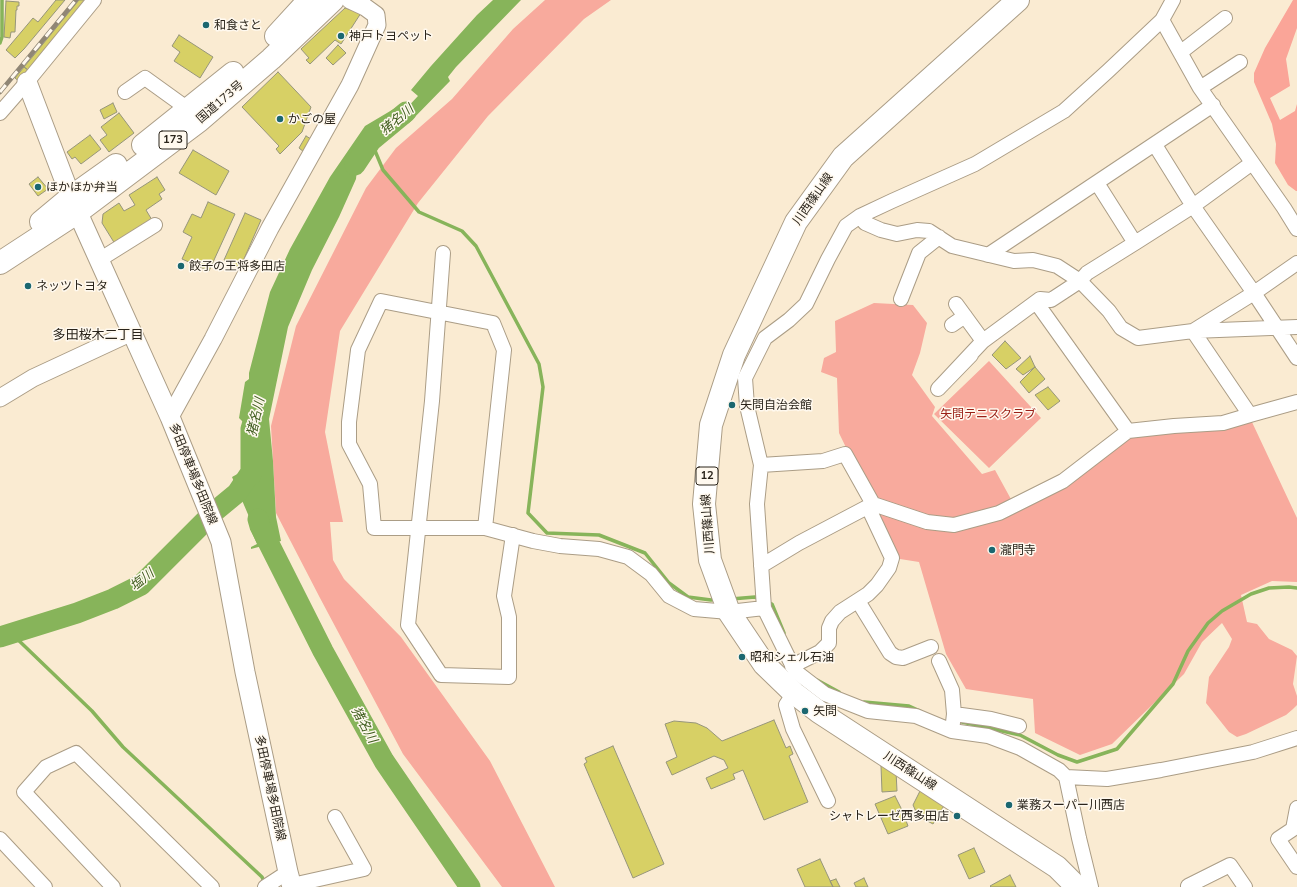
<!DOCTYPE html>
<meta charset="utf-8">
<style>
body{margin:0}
canvas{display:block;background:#faebd2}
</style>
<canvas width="1297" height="887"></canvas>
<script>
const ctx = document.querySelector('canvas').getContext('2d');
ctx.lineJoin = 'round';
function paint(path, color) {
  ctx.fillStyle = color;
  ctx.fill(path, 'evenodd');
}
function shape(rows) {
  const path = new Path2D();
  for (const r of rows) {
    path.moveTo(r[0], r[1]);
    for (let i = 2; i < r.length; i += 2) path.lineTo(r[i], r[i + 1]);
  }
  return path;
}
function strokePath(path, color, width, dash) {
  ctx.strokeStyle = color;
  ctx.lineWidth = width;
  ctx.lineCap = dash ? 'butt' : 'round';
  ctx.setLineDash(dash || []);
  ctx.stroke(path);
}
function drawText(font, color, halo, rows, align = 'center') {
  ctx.font = font + ' Mulish,"Noto Sans JP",sans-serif';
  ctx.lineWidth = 3;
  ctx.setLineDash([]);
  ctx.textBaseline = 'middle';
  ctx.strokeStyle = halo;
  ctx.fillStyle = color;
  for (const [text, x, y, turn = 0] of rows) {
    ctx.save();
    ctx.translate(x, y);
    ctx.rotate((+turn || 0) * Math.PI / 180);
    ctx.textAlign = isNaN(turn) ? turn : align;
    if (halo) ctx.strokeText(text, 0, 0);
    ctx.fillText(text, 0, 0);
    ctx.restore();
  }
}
paint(shape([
 [545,0,611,0,584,19,488,116,418,203,340,331,325,432,343,522,330,522,333,560,344,579,401,637,490,761,555,887,502,887,403,754,320,598,276,513,271,426,296,326,366,188,396,148,452,99,513,29],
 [874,303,913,305,927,323,920,353,912,375,935,407,932,416,982,474,995,470,1012,501,1041,496,1128,433,1251,420,1297,518,1297,582,1272,581,1241,595,1247,622,1257,624,1269,639,1292,650,1297,656,1293,684,1297,696,1297,705,1293,709,1286,715,1246,734,1237,737,1229,732,1206,703,1209,677,1229,647,1232,639,1222,623,1202,642,1184,674,1112,744,1080,755,1035,733,1033,699,966,689,946,654,919,562,900,559,839,433,837,378,821,372,824,358,836,352,835,321],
 [989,361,1041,418,989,468,934,414]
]), '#f8aa9d');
paint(shape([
 [1293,0,1297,0,1297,28,1286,59,1290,86,1270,98,1280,120,1295,111,1297,104,1297,191,1296,191,1288,185,1275,163,1276,144,1272,124,1254,82,1254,73,1265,48]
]), '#faa598');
paint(shape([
 [493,0,521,0,456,67,448,77,450,81,409,123,393,129,376,132,357,169,356,179,339,217,312,270,288,327,269,419,273,461,276,517,281,541,251,549,251,547,257,544,250,528,253,526,232,477,241,472,248,460,250,447,255,446,253,438,249,435,248,427,242,425,243,422,239,418,245,382,249,379,249,373,270,292,290,249,330,177,365,126,397,107,403,112,418,96,411,90,431,66,477,15]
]), '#87b45a');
strokePath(shape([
 [0,43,2,37,2,0],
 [371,141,383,170,419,212,462,231,476,246,539,364,543,387,528,513,547,533,599,535,645,553,669,583,688,597,711,600,717,599],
 [731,599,755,597,761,600],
 [767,602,772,604,784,633],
 [12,634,92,711,123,747,262,877,265,884],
 [817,680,839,692],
 [864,702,909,706,920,711],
 [962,722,1020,735,1058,755,1077,762,1117,749,1173,684,1188,651,1208,623,1222,611,1251,594,1269,588,1289,587,1297,588]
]), '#87b45a', 3.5);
strokePath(shape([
 [355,165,371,141,406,112],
 [251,475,251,429,257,409],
 [258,519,260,526,323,651,384,761,470,887],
 [0,637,77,613,113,599,141,585,214,512,237,493,251,472]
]), '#87b45a', 21);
const building = shape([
 [56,0,65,0,24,49,15,58,6,50,33,18,38,22,56,0],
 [79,0,88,0,29,71,24,67,79,0],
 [6,1,19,2,19,6,17,6,17,10,16,10,15,32,11,32,10,38,4,37,6,1],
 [345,8,361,13,341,44,335,40,310,64,306,60,309,58,301,49,345,8],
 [179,35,213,57,200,78,174,61,180,52,172,46,179,35],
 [338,45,346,53,333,65,326,58,338,45],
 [24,67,31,72,21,83,15,78,24,67],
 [278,72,311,107,302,132,280,154,276,149,279,146,242,107,278,72],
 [113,103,117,112,104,119,100,110,113,103],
 [119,113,134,133,109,152,100,140,107,135,101,127,119,113],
 [90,135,101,149,81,164,75,157,72,159,67,152,90,135],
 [306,136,311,139,304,152,299,148,306,136],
 [193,150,229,171,216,195,179,173,193,150],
 [38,177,48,189,38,196,29,184,38,177],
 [157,177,165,190,159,194,162,199,146,210,152,220,115,244,102,223,103,214,119,203,124,211,135,205,129,195,157,177],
 [208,202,235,214,209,271,182,259,192,237,183,232,192,214,201,218,208,202],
 [245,213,261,220,240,268,224,260,245,213],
 [1005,341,1021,358,1006,369,992,355,1005,341],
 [1030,356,1035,367,1023,375,1016,369,1030,356],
 [1035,367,1045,379,1029,393,1020,382,1035,367],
 [1048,387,1060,401,1048,410,1035,395,1048,387],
 [774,720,786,748,790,746,793,754,789,756,808,802,764,820,743,770,733,774,735,779,711,789,706,778,728,768,724,760,714,756,672,775,666,762,677,757,665,724,674,721,696,723,707,728,722,741,774,720],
 [613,746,664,864,633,878,584,764,587,762,585,758,613,746],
 [881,766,890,767,896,771,897,791,882,792,881,766],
 [921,789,945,804,933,824,918,816,913,805,921,789],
 [895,796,902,810,881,818,875,804,895,796],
 [902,810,908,826,888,834,881,818,902,810],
 [974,848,985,872,969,879,958,855,974,848],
 [820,859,833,887,805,887,797,869,820,859],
 [1010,875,1016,887,991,887,990,886,1010,875],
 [864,878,868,887,856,887,854,883,864,878],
 [836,879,840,887,833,887,830,881,836,879]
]);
paint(building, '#d7d065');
strokePath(building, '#96957b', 1);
const minor = shape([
 [1173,0,1162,20,1108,71,1064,111,975,164,892,201,860,216,846,226,828,259,806,304,789,320,765,338,745,378,747,406,761,465,757,504,764,608,795,671,825,694,868,711,916,716,952,731,988,736,1020,748,1059,770,1066,777,1107,779,1161,770,1253,752,1297,738],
 [1162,20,1200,88,1284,208,1297,229],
 [1181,52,1225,18],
 [1200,88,1240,62],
 [125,92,145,78,188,109],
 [0,113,27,82,94,0],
 [1252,163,1193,206,1254,293,1297,358],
 [1097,183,1135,243,1193,206,1155,145],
 [860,216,865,223,881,230,897,234,917,230,929,231,952,246,1014,261,1033,260,1057,266,1080,281,1087,273,1135,243],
 [443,253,432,401,408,625,441,675,509,677,509,617,504,596,513,535],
 [988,255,1213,105],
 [99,260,155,225],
 [1297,263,1254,293,1193,331,1250,415,1297,402],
 [901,299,919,253,939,237],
 [1036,302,1128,431],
 [956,304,983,341],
 [952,325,965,316],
 [971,355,938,389,983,341,1040,299,1051,300,1080,281,1109,311,1121,328,1138,338,1193,331,1297,327],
 [761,465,823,461,845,454,873,504,927,522,954,525,999,513,1063,481,1128,431,1174,426,1223,423,1250,415],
 [485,528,504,350,493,323,381,301,358,350,349,422,349,444,370,484,374,528,485,528,533,541,560,546,599,549,628,557,651,574,669,596,694,609,729,612,764,608],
 [761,566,799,543,873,504],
 [858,601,890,653,896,657,903,658,931,647],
 [939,661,952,690,954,714,952,731],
 [792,666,820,652,829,643,829,628,832,621,840,612,868,594,877,585,889,568,892,558,868,507],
 [794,693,786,705,793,729,828,801],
 [954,714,991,719,1019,726],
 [1066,777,1079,838,1091,887],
 [1297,808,1293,829,1278,839,1297,867],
 [0,839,45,887],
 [292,885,364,869,335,817],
 [1188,886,1230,865,1245,887],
 [113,887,24,792,46,767,76,753,212,887],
 [265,887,288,872]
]);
const tertiary = shape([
 [0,398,33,378,132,332],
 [170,417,213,339,270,228,350,85,377,25,376,15,365,7,350,0]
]);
const secondary = shape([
 [27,82,67,187,82,222,170,417,221,542,245,672,288,872,292,887]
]);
const primary = shape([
 [1018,0,843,157,796,222,734,355,711,425,704,504,710,560,729,612,764,664,794,693,819,712,1057,867,1077,887]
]);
const trunk = shape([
 [276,36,309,0],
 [143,145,233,73],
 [41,222,71,197,116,165],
 [0,263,78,212,199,121,271,59,333,0]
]);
strokePath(minor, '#ab9d86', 16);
strokePath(tertiary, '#ab9d86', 19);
strokePath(secondary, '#ab9d86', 21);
strokePath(primary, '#ab9d86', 24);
strokePath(trunk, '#ab9d86', 24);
strokePath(minor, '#fff', 14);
strokePath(tertiary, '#fff', 17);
strokePath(secondary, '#fff', 19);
strokePath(primary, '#fff', 22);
strokePath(trunk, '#fff', 22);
const rail = shape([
 [0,92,76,0]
]);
strokePath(rail, '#908675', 4.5);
strokePath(rail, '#fff9ef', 3, [9]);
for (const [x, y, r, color] of [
 [206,25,4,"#1b6770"],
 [341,36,4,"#1b6770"],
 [280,119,4,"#1b6770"],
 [38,187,4,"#1b6770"],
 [181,266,4,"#1b6770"],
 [28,286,4,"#1b6770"],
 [732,405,4,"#1b6770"],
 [992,550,4,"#1b6770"],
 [742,657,4,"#1b6770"],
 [805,711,4,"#1b6770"],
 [1009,805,4,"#1b6770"],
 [957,816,4,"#1b6770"]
]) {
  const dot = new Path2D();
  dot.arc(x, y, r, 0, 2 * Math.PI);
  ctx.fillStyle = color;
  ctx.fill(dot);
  strokePath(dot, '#fff9ef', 1.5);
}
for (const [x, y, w] of [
 [173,140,28],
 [707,476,22]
]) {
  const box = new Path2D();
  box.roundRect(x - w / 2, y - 9, w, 18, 3);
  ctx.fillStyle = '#fff9ef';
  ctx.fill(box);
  strokePath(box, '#2a241b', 1);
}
drawText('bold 11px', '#2a241b', null, [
 ["173",173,140],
 ["12",707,476]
]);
drawText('12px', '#2a241b', '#fff9ef', [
 ["和食さと",214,25],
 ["神戸トヨペット",349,36],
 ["かごの屋",288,119],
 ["ほかほか弁当",46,187],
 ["餃子の王将多田店",189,266],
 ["ネッツトヨタ",36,286],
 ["矢問自治会館",740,405],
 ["瀧門寺",1000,550],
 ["昭和シェル石油",750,657],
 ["矢問",813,711],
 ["業務スーパー川西店",1017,805],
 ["シャトレーゼ西多田店",949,816,"right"]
], 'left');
drawText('12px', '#2a241b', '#fff9ef', [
 ["国道173号",220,102,-41],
 ["川西篠山線",813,199,-55],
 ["多田停車場多田院線",193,474,68],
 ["川西篠山線",708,524,-94],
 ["川西篠山線",910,771,33],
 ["多田停車場多田院線",270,788,78]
]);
drawText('12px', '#9b2017', '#fff9ef', [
 ["矢問テニスクラブ",988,414]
]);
drawText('italic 13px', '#436022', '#fff9ef', [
 ["猪名川",397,120,-40],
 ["猪名川",256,417,-77],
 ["塩川",142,580,-38],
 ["猪名川",364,725,61]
]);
drawText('13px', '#2a241b', '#fff9ef', [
 ["多田桜木二丁目",98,335]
]);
</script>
